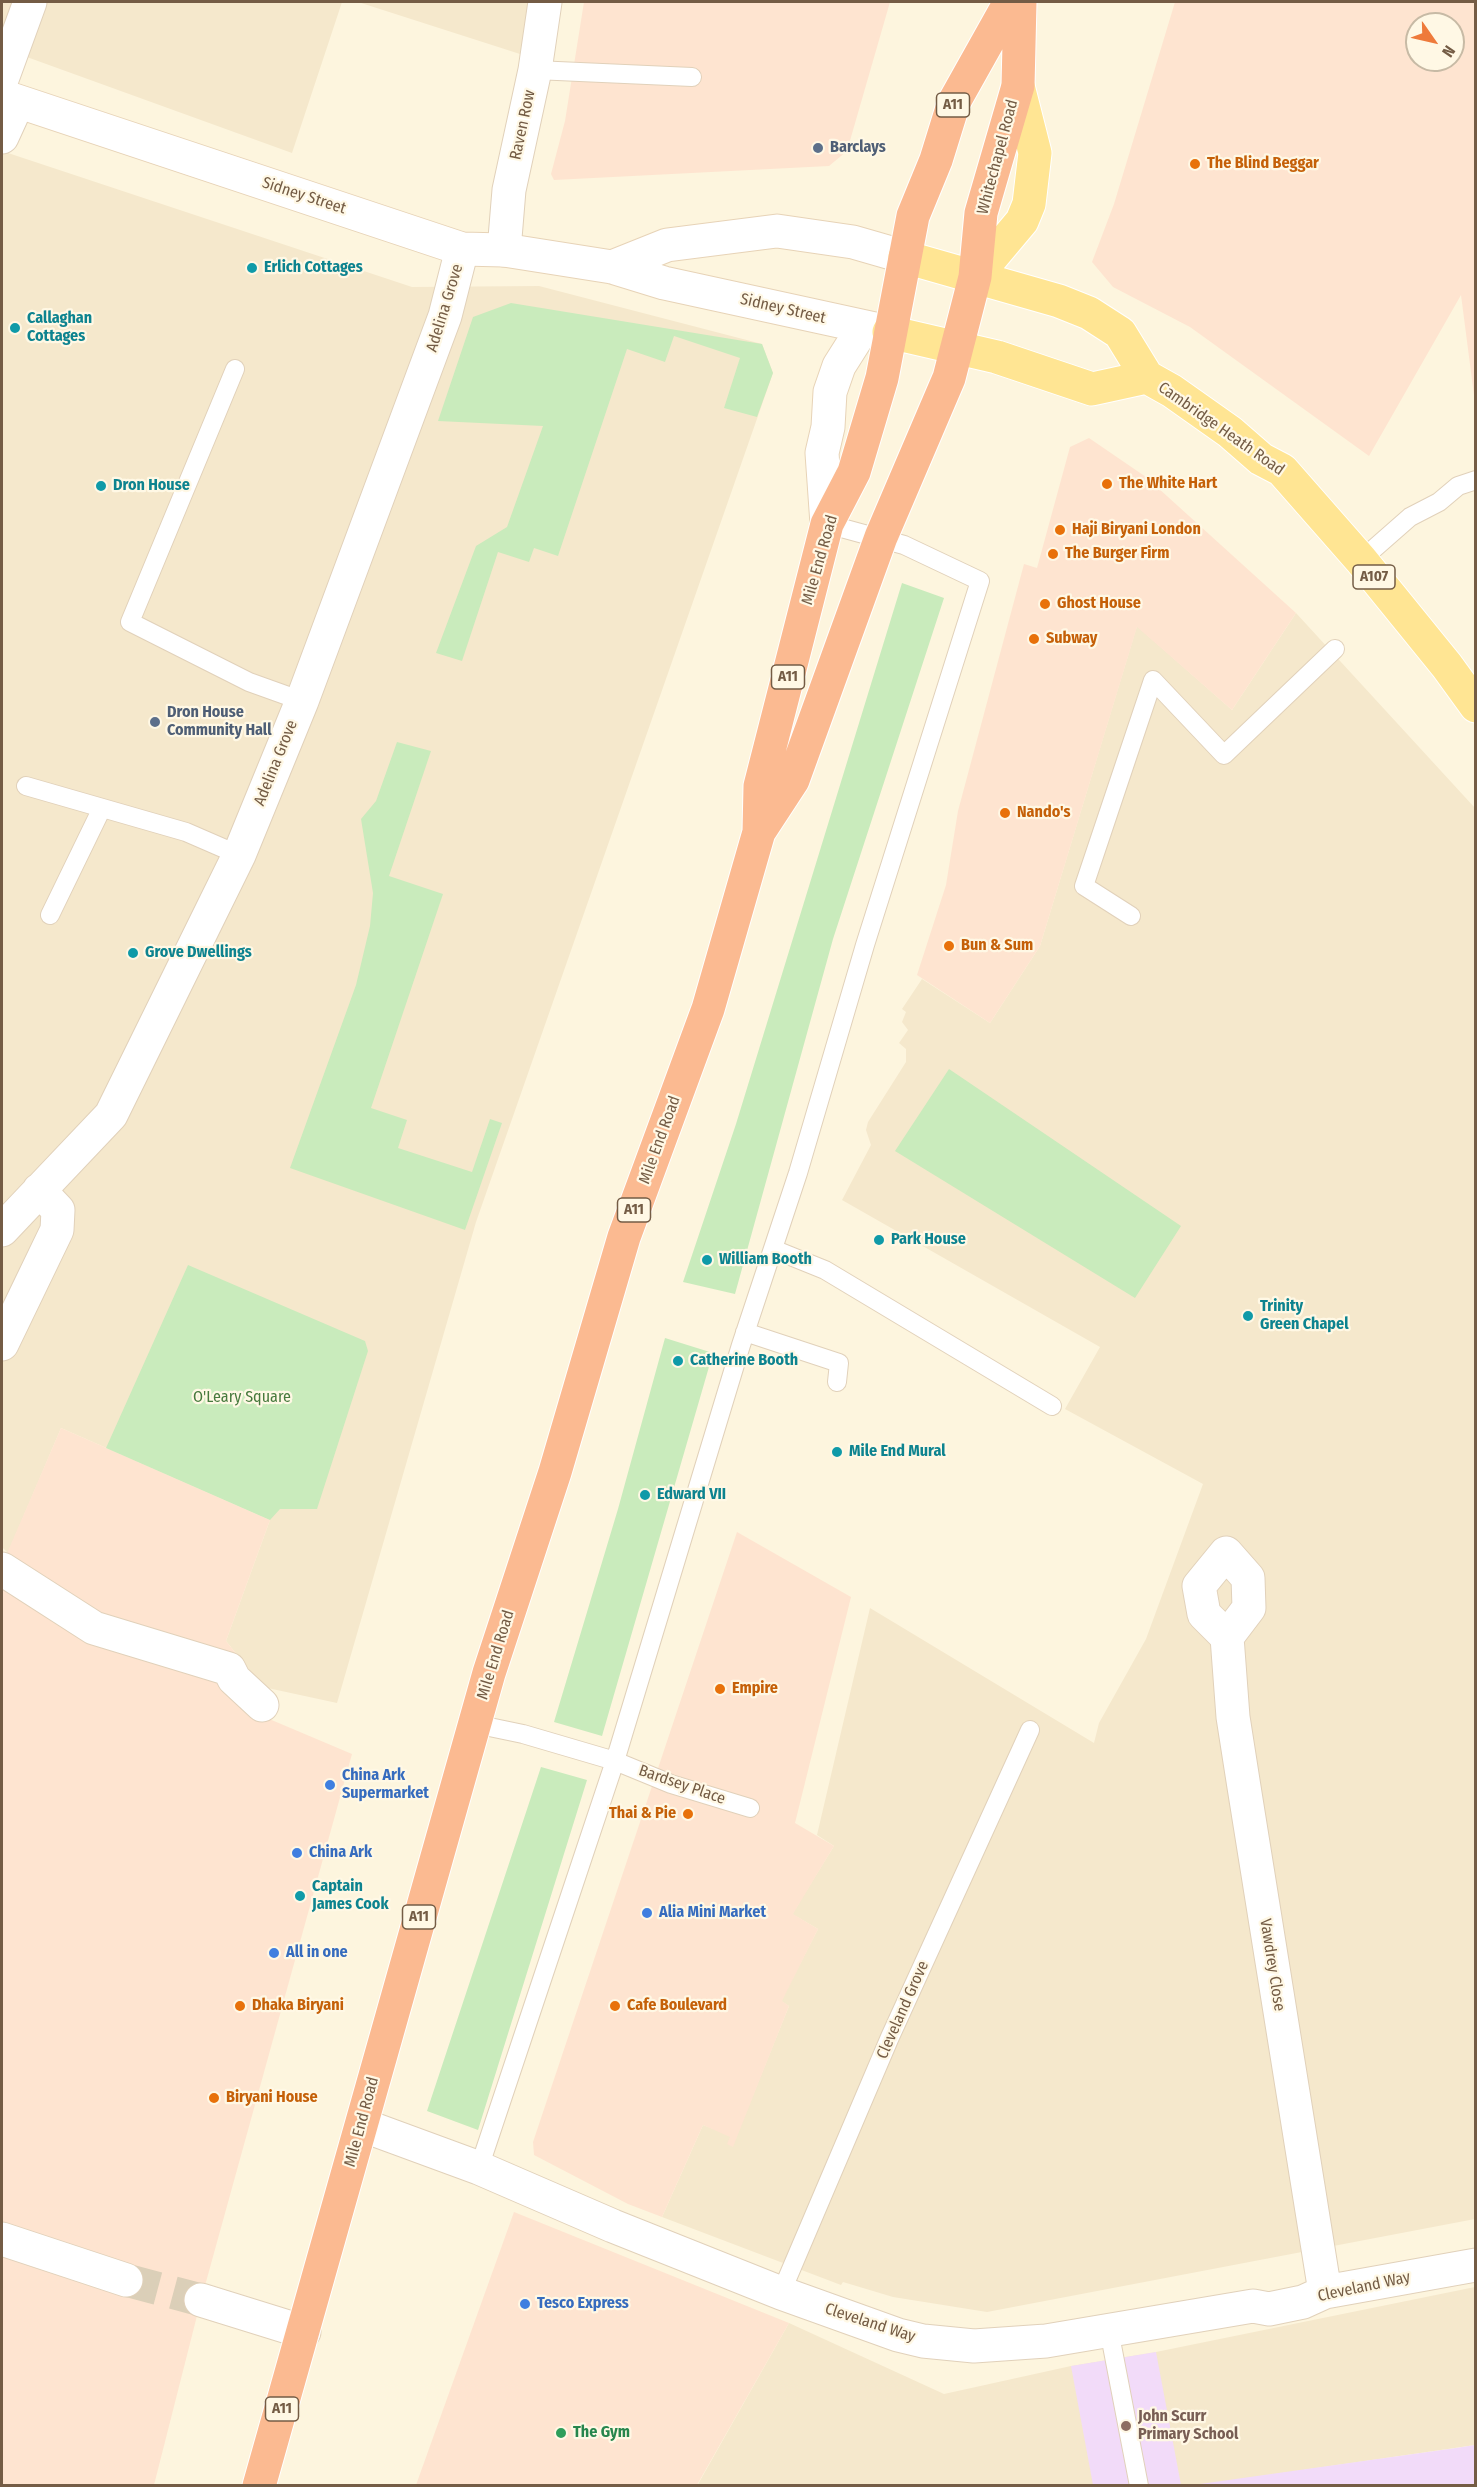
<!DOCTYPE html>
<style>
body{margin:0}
#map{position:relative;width:1477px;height:2487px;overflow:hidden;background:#fdf5de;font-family:"Fira Sans Condensed",sans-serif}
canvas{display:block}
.frame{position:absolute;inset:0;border:3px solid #745c45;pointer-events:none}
.north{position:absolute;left:1405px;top:12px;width:60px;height:60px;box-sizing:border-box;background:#fff8e5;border:2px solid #c7baa5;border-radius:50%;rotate:124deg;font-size:16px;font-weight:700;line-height:24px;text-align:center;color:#745c45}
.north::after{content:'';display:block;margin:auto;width:21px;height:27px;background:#ee7a3b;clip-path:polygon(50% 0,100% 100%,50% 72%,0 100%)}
</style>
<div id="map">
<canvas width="1477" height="2487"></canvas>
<div class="frame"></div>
<div class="north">N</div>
</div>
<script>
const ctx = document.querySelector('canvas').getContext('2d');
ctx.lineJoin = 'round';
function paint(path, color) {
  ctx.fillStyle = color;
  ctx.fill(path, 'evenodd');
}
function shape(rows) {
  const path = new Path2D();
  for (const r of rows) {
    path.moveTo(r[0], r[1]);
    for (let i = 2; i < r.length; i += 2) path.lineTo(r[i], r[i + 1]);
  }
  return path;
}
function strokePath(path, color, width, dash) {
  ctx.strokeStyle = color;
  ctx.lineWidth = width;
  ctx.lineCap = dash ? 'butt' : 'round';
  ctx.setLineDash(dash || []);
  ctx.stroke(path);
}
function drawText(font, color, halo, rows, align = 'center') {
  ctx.font = font + ' "Fira Sans Condensed",sans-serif';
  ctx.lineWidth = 4.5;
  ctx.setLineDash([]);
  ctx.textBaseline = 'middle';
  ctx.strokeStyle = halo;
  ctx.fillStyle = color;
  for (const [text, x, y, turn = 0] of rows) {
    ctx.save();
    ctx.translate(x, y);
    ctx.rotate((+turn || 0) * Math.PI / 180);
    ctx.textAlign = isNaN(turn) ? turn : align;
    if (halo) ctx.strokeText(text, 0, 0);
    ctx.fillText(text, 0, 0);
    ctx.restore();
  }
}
paint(shape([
 [2,2,342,2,292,153,2,48],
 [358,2,529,2,520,54],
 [2,151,412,287,539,286,762,344,773,373,476,1222,337,1703,263,1687,226,1641,270,1520,61,1428,8,1553,2,1547],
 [1296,613,1475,808,1475,2219,987,2312,893,2297,843,2282,841,2285,662,2217,703,2125,736,2137,789,2006,781,2001,818,1929,792,1914,834,1846,817,1835,870,1608,1094,1743,1099,1723,1146,1639,1203,1484,1065,1409,1100,1347,842,1200,871,1145,866,1130,868,1122,906,1062,906,1049,899,1043,908,1030,902,1022,906,1012,902,1009,922,979,990,1023,1040,946,1137,626,1232,710],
 [1475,2287,1475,2445,1193,2486,697,2486,789,2323,944,2394,1071,2366,1156,2352]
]), '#f5e8cc');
paint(shape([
 [584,2,890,2,847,151,829,166,554,180,551,174,565,121],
 [1175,2,1475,2,1475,403,1461,295,1369,456,1190,327,1113,287,1092,262,1114,204],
 [1417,24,1453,24,1453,60,1417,60],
 [1089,438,1146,477,1296,613,1232,710,1137,627,1040,946,990,1023,917,975,946,885,958,811,1024,564,1037,568,1070,447],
 [61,1428,270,1520,226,1641,263,1687,255,1713,352,1754,201,2300,154,2485,2,2486,2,1565],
 [737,1532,851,1597,795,1823,834,1846,793,1914,818,1929,782,2001,789,2006,733,2147,727,2144,730,2137,703,2125,662,2217,628,2204,534,2155,533,2142],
 [514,2212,789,2323,697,2485,416,2485]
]), '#fee4d0');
paint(shape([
 [1156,2352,1181,2485,1093,2485,1071,2366],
 [1475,2445,1475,2485,1193,2485,1456,2448]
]), '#f2dbf9');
paint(shape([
 [511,303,762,344,773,373,757,417,724,408,740,358,674,336,665,362,627,349,558,556,534,548,529,562,498,552,462,661,436,653,476,546,507,527,543,426,438,421,473,317],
 [902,583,944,598,833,939,735,1294,683,1282,736,1124],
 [397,742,431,751,389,876,443,894,371,1108,407,1120,398,1148,472,1172,490,1119,502,1123,465,1230,290,1168,356,985,370,926,373,893,361,819,376,801],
 [949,1069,1181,1226,1135,1298,895,1151],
 [188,1265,365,1341,368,1351,317,1509,280,1509,270,1520,106,1448],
 [665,1338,713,1353,602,1736,554,1722,618,1509],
 [541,1767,587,1780,478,2130,427,2111]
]), '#c9ebbc');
strokePath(shape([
 [126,2280,201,2300]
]), '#dbcfb8', 33, [33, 16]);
const lane = shape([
 [535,70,692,77],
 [235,369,130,622,249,682,302,701],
 [1361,560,1410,517,1439,502,1458,486,1476,480],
 [26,786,186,832,239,855],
 [50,915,102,808],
 [1131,916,1084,886,1153,680,1224,755,1335,649],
 [773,1249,825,1270,1052,1406],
 [745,1332,839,1363,837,1382],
 [475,1724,523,1734,615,1761,671,1784,750,1808],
 [479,2168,615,1761,741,1345,798,1173,865,945,980,581,904,545,827,524],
 [781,2293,890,2037,1030,1730],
 [1109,2330,1139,2486]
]);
const street = shape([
 [2,79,30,2],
 [2,137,18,102],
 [504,250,509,190,535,70,545,2],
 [2,1230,111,1115,239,855,302,701,445,316,462,249],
 [2,1344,57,1230,58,1210,39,1190],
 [2,1569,94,1628,229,1669,234,1679,262,1705],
 [1227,1637,1249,1608,1248,1578,1226,1553,1199,1586,1204,1614,1227,1637,1233,1717,1244,1787,1325,2292],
 [362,2125,479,2168,613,2226,781,2293,898,2335,923,2341,974,2346,1046,2341,1253,2306,1269,2309,1303,2302,1325,2292,1476,2265],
 [2,2239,126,2280],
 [201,2300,304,2332]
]);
const secondary = shape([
 [2,96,462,249,504,250,612,267,664,283,889,332],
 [612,267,667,245,777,231,853,242,905,257],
 [827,524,822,453,828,427,830,392,839,366,863,328]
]);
const primary = shape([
 [905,257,1059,301,1089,313,1120,333,1147,377,1172,391,1230,432,1261,459,1282,470,1361,560,1447,666,1476,706],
 [975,277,1022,221,1029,204,1035,153,1018,86],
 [889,332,997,357,1092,389,1147,377]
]);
const highway = shape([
 [759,832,793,780,881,537,949,378,975,277,981,213,1018,86,1020,2],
 [259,2486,489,1673,555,1472,624,1237,708,1009,759,832,760,786,827,524,854,472,882,378,913,216,936,160,954,102,1010,2]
]);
strokePath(lane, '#e1d1ba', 20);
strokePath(street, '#e1d1ba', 35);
strokePath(secondary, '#e7d3b7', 35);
strokePath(primary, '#fff', 35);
strokePath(highway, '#fff', 35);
strokePath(lane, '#fff', 18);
strokePath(street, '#fff', 33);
strokePath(secondary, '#fff', 33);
strokePath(primary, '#ffe593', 33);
strokePath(highway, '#fbba91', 33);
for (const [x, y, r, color] of [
 [818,148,6,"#5c6f8a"],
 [1195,164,6,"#e8710a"],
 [252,268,6,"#0f9aa8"],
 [15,328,6,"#0f9aa8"],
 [1107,484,6,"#e8710a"],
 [101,486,6,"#0f9aa8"],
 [1060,530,6,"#e8710a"],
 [1053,554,6,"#e8710a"],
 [1045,604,6,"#e8710a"],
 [1034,639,6,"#e8710a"],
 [155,722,6,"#5c6f8a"],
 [1005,813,6,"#e8710a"],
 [949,946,6,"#e8710a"],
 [133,953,6,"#0f9aa8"],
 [879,1240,6,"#0f9aa8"],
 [707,1260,6,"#0f9aa8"],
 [1248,1316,6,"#0f9aa8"],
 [678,1361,6,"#0f9aa8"],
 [837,1452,6,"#0f9aa8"],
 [645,1495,6,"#0f9aa8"],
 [720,1689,6,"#e8710a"],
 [330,1785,6,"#3f7fe0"],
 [688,1814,6,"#e8710a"],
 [297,1853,6,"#3f7fe0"],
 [300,1896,6,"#0f9aa8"],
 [647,1913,6,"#3f7fe0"],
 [274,1953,6,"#3f7fe0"],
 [240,2006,6,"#e8710a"],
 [615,2006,6,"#e8710a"],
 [214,2098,6,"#e8710a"],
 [525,2304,6,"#3f7fe0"],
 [1126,2426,6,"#8d6e63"],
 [561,2433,6,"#2e9e5b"]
]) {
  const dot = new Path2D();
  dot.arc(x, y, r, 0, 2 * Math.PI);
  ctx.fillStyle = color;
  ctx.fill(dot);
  strokePath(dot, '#fff8e5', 2);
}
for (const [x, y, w] of [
 [953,105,33],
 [1374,577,42],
 [788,677,33],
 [634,1210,33],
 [419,1917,33],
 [282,2409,33]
]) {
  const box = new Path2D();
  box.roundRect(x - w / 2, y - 12, w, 24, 4.5);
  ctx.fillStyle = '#fff8e5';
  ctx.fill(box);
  strokePath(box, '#745c45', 1.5);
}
drawText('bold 15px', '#745c45', null, [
 ["A11",953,105],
 ["A107",1374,577],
 ["A11",788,677],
 ["A11",634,1210],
 ["A11",419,1917],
 ["A11",282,2409]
]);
drawText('16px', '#745c45', '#fff8e5', [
 ["Raven Row",523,125,-78],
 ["Whitechapel Road",998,157,-75],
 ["Sidney Street",304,196,18],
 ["Adelina Grove",445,308,-73],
 ["Sidney Street",783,309,13],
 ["Cambridge Heath Road",1221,429,35],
 ["Mile End Road",820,560,-74],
 ["Adelina Grove",276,763,-68],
 ["Mile End Road",660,1140,-70],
 ["Mile End Road",496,1655,-73],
 ["Bardsey Place",682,1785,19],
 ["Vawdrey Close",1272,1965,81],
 ["Cleveland Grove",903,2010,-66],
 ["Mile End Road",362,2122,-75],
 ["Cleveland Way",1364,2287,-12],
 ["Cleveland Way",870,2323,18]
]);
drawText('bold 16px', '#4e5e75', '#fff8e5', [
 ["Barclays",830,148],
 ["Dron House",167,713],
 ["Community Hall",167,731]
], 'left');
drawText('bold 16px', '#c56008', '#fff8e5', [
 ["The Blind Beggar",1207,164],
 ["The White Hart",1119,484],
 ["Haji Biryani London",1072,530],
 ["The Burger Firm",1065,554],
 ["Ghost House",1057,604],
 ["Subway",1046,639],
 ["Nando's",1017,813],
 ["Bun & Sum",961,946],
 ["Empire",732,1689],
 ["Thai & Pie",676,1814,"right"],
 ["Dhaka Biryani",252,2006],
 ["Cafe Boulevard",627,2006],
 ["Biryani House",226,2098]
], 'left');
drawText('bold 16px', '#0d838f', '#fff8e5', [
 ["Erlich Cottages",264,268],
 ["Callaghan",27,319],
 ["Cottages",27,337],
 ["Dron House",113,486],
 ["Grove Dwellings",145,953],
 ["Park House",891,1240],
 ["William Booth",719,1260],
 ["Trinity",1260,1307],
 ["Green Chapel",1260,1325],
 ["Catherine Booth",690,1361],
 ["Mile End Mural",849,1452],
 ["Edward VII",657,1495],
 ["Captain",312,1887],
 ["James Cook",312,1905]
], 'left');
drawText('16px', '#477a3d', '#fff8e5', [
 ["O'Leary Square",242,1398]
]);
drawText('bold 16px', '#366cbe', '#fff8e5', [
 ["China Ark",342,1776],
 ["Supermarket",342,1794],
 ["China Ark",309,1853],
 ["Alia Mini Market",659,1913],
 ["All in one",286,1953],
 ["Tesco Express",537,2304]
], 'left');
drawText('bold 16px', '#785e54', '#fff8e5', [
 ["John Scurr",1138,2417],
 ["Primary School",1138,2435]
], 'left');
drawText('bold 16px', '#27864d', '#fff8e5', [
 ["The Gym",573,2433]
], 'left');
</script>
